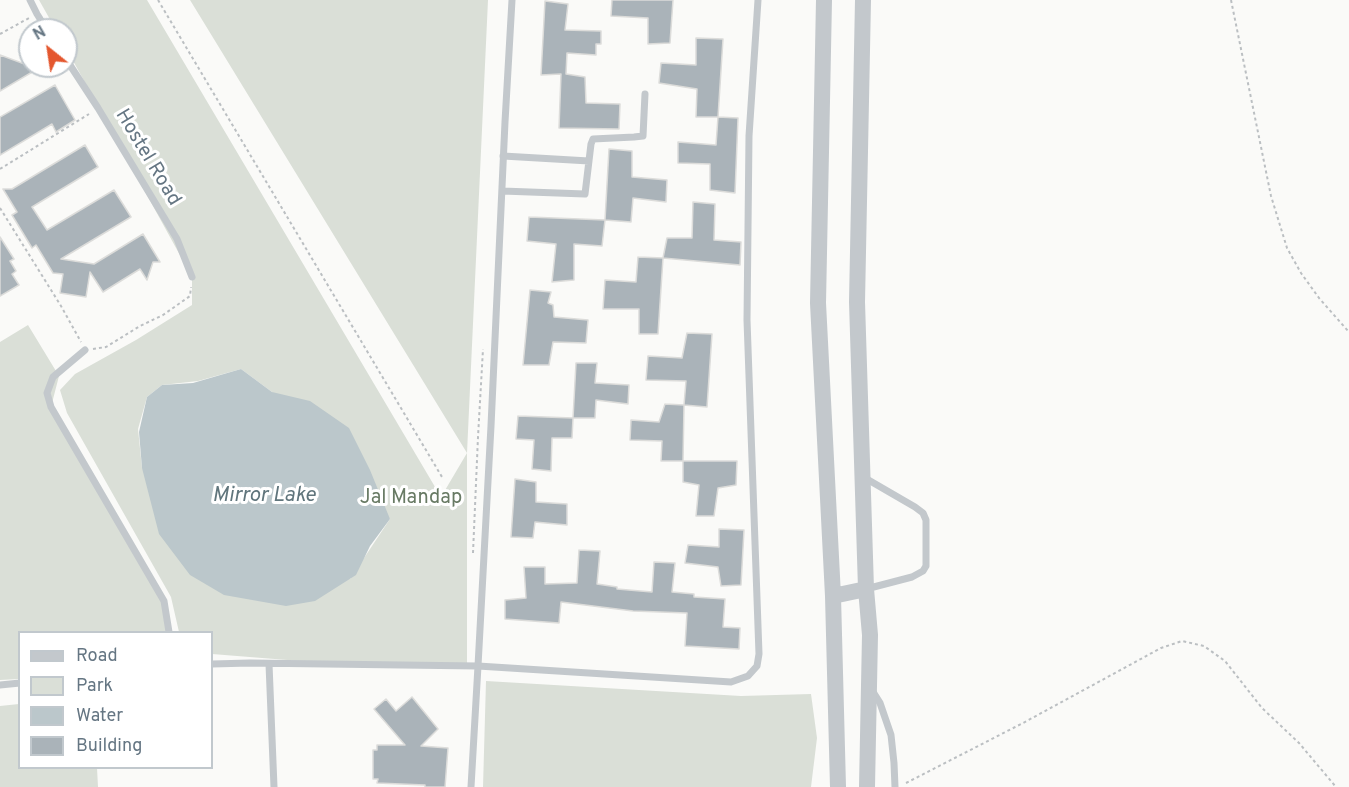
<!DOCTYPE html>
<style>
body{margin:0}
#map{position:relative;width:1349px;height:787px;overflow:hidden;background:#fafaf8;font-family:Overpass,sans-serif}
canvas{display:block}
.legend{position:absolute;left:18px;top:631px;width:195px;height:138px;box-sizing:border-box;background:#fff;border:2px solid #c1c8cd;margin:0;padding:8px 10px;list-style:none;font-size:18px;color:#657683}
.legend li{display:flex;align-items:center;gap:12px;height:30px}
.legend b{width:30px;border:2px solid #c1c8cd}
.north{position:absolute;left:18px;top:18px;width:60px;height:60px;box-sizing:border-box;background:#fff;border:2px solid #c1c8cd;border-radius:50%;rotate:330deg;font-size:16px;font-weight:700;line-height:24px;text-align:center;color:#657683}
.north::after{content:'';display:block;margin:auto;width:21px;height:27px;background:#e4572e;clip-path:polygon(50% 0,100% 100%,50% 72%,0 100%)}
</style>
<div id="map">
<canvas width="1349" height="787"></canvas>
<ul class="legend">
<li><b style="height:8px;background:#c3c8cc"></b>Road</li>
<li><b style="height:16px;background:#dadfd7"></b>Park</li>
<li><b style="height:16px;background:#bbc7cb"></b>Water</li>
<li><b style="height:16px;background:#aab3b9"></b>Building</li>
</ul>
<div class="north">N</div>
</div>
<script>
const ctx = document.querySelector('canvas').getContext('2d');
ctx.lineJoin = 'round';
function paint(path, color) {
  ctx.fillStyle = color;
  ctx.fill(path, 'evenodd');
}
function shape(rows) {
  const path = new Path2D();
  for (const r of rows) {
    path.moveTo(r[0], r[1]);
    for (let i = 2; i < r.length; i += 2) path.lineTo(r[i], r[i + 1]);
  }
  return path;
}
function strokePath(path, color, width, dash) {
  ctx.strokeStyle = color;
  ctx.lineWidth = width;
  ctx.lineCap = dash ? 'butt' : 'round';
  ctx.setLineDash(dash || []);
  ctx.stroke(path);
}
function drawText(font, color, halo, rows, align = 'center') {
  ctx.font = font + ' Overpass,sans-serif';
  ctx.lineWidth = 6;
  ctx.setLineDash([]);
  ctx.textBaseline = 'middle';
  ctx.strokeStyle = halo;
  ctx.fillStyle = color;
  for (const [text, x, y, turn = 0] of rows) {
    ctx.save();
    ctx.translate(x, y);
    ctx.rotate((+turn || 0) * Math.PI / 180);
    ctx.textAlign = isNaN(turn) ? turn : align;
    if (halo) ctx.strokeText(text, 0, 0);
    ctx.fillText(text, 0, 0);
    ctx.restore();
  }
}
paint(shape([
 [39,0,147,0,441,497,467,453,190,0,488,0,467,453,467,667,350,665,212,654,212,632,179,632,171,597,67,413,60,390,75,374,136,340,192,305,192,277,66,48,66,30,56,30],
 [241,369,272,392,390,519,350,579,142,468,138,429,147,397,162,385,198,381],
 [28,325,59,376,51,407,167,611,169,632,20,632,19,679,0,680,0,342],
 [486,681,741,696,811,694,817,738,811,787,483,787],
 [19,704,20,768,97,768,98,787,0,787,0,706]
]), '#dadfd7');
paint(shape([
 [241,369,272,392,310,401,349,428,370,470,390,519,370,546,356,575,315,601,286,606,224,595,190,575,159,534,142,468,139,432,147,397,162,385,193,383]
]), '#bbc7cb');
const building = shape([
 [612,0,673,0,670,43,648,44,648,18,611,16,612,0],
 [545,1,568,4,565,30,601,31,601,44,596,44,596,55,567,53,566,74,585,77,586,103,620,104,619,129,559,128,561,74,541,75,545,1],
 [696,38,723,39,718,117,696,117,697,89,659,83,661,63,696,65,696,38],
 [0,55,30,66,39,68,0,91,0,55],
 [55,85,75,120,56,132,52,124,0,155,0,117,55,85],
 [718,117,738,118,735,193,710,190,710,164,678,163,678,142,716,145,718,117],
 [85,145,98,167,32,207,47,230,114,190,131,217,61,259,94,264,143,234,160,262,153,262,147,280,140,269,103,292,90,272,86,297,60,293,63,274,53,273,36,245,32,248,12,215,17,212,3,189,12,189,85,145],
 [609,149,632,151,632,177,667,180,666,202,633,198,631,222,605,220,609,149],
 [693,202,715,204,714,240,741,242,740,265,663,258,667,238,692,238,693,202],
 [529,217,605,220,602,246,574,244,574,280,552,282,556,244,527,241,529,217],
 [0,237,14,259,10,261,16,271,12,274,19,285,0,296,0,237],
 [638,257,663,258,658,334,639,334,639,309,603,309,605,280,636,282,638,257],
 [530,290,551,292,548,303,553,305,554,317,588,320,586,343,553,342,549,365,523,365,530,290],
 [687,333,712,334,707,407,684,405,686,381,646,380,648,356,682,358,687,333],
 [576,363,597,363,595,383,629,385,628,404,596,400,595,418,573,418,576,363],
 [665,404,684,405,683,461,661,461,662,441,630,440,631,420,659,422,665,404],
 [518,416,573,418,572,438,552,438,551,471,532,469,534,440,516,439,518,416],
 [683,461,737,461,736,485,718,488,714,516,696,516,699,485,683,482,683,461],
 [515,479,536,482,536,502,567,504,567,525,535,522,533,538,511,537,515,479],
 [719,529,744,530,741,585,721,586,718,567,685,563,688,545,719,547,719,529],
 [579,550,600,551,597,584,617,587,617,589,652,592,654,562,675,563,672,592,694,594,694,597,725,599,723,627,740,628,739,649,685,646,687,613,633,611,561,602,559,623,505,619,505,600,526,598,524,567,545,567,545,584,577,583,579,550],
 [412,697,438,729,421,746,448,748,445,787,425,787,425,785,377,783,378,779,373,779,373,750,377,750,377,745,405,745,374,709,386,699,396,711,412,697]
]);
paint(building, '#aab3b9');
strokePath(building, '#dcdcda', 1.5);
strokePath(shape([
 [158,0,442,477],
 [1231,0,1271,196,1287,248,1301,273,1319,298,1349,332],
 [0,34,29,18],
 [0,169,89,114],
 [0,208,61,306,81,342],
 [93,349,106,347,140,326,163,315,190,296,191,287],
 [473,553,478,437,483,349],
 [906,783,1023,723,1161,648,1182,641,1204,646,1225,661,1262,708,1299,743,1336,787]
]), '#bbbfc2', 2, [3, 3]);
strokePath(shape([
 [30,0,37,14,47,30],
 [512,0,505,122,491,426,478,666,731,682,748,676,757,666,759,654,747,320,749,136,758,0],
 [66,59,98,108,177,239,192,277],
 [503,156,589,161],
 [502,191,585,194,591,144,593,139,634,137,643,136,645,94],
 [85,350,53,377,47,393,51,407,164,601,169,632],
 [865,478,915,507,923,513,926,520,926,566,923,571,912,577,866,589],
 [212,664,250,663,478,666,471,787],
 [269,664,274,787],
 [0,685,20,683],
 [873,692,880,703,891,735,894,763,895,787]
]), '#c3c8cc', 7);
strokePath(shape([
 [824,0,818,303,833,596,838,787],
 [863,0,857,302,866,589,870,635,867,787],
 [833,596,866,589]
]), '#c3c8cc', 16);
drawText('20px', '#657683', '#fff', [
 ["Hostel Road",147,158,59]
]);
drawText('20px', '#687a64', '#fff', [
 ["Jal Mandap",411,499]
]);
drawText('italic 21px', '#60757c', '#fff', [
 ["Mirror Lake",264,497]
]);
</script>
